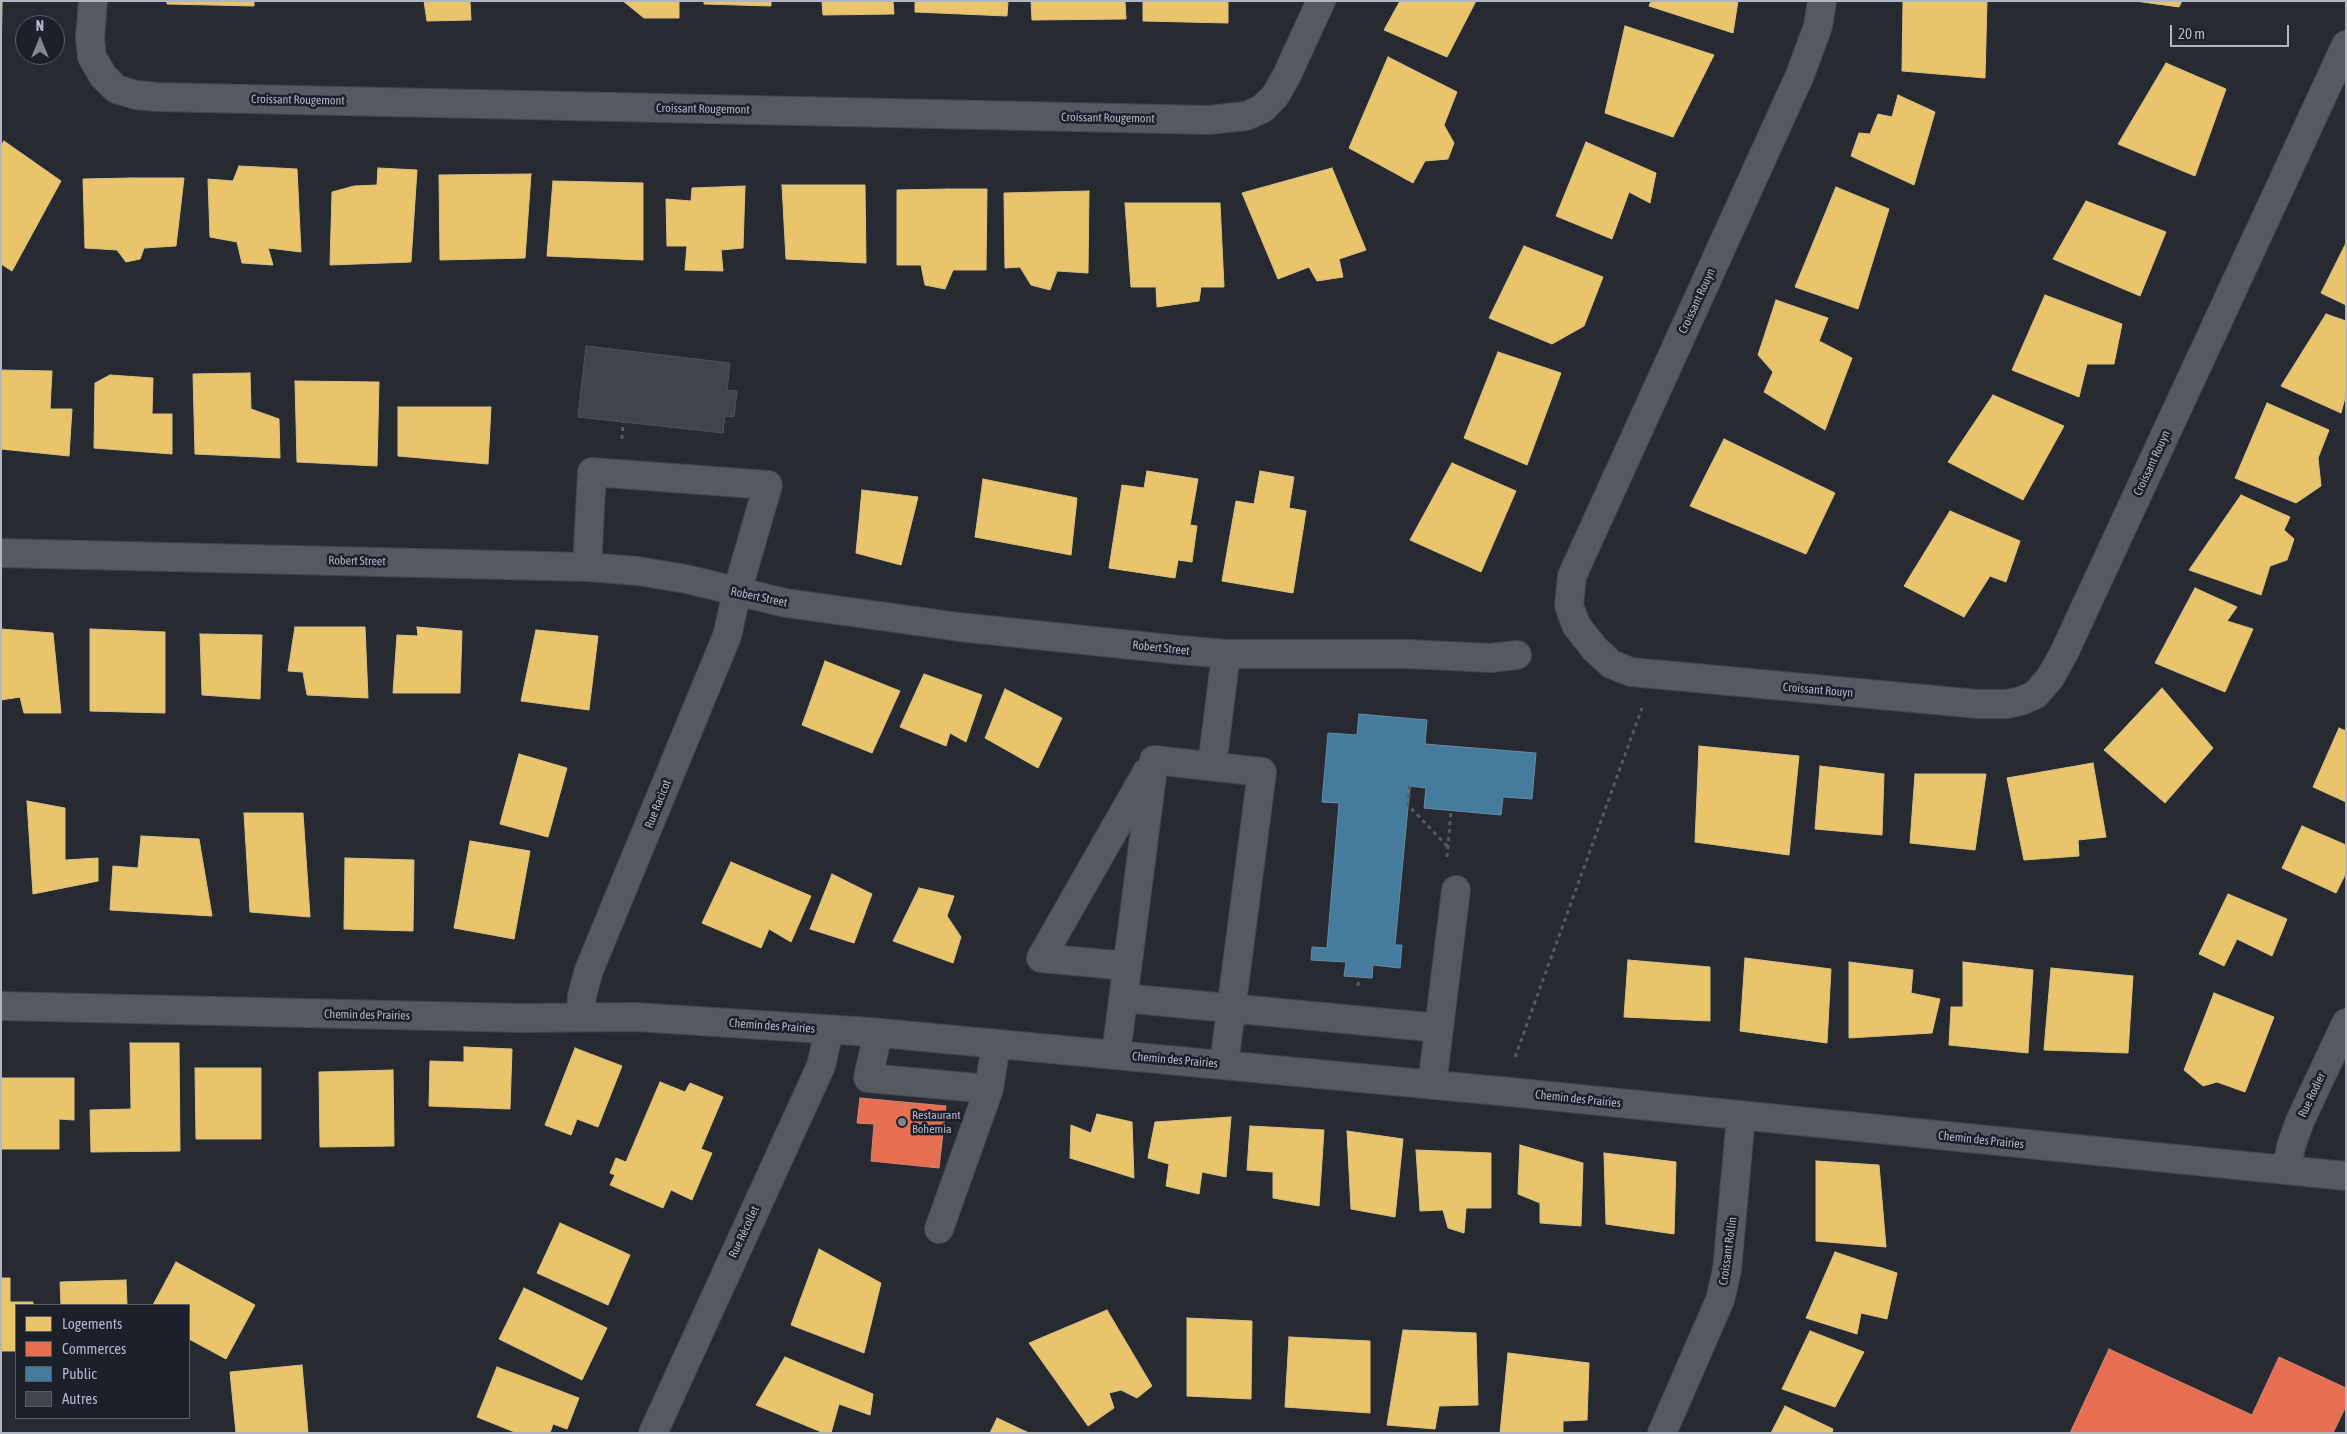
<!DOCTYPE html>
<meta charset="utf-8">
<style>
body{margin:0}
#map{position:relative;width:2347px;height:1434px;overflow:hidden;background:#272a31;font-family:"Asap Condensed",sans-serif}
canvas{display:block}
.frame{position:absolute;inset:0;border:2px solid #b1b6c3;pointer-events:none}
.legend{position:absolute;left:15px;top:1304px;width:175px;height:115px;box-sizing:border-box;background:#1c202b;border:1px solid #585c68;margin:0;padding:6px 9px;list-style:none;font-size:15px;color:#b1b6c3}
.legend li{display:flex;align-items:center;gap:10px;height:25px}
.legend b{width:25px;border:1px solid #585c68}
.north{position:absolute;left:15px;top:15px;width:50px;height:50px;box-sizing:border-box;background:#1c202b;border:1px solid #585c68;border-radius:50%;rotate:0deg;font-size:14px;font-weight:700;line-height:20px;text-align:center;color:#b1b6c3}
.north::after{content:'';display:block;margin:auto;width:18px;height:22px;background:#818590;clip-path:polygon(50% 0,100% 100%,50% 72%,0 100%)}
.scale{position:absolute;left:2170px;top:25px;width:119px;height:22px;box-sizing:border-box;border:2px solid #b1b6c3;border-top:0;padding-left:6px;font-size:15px;line-height:18px;white-space:nowrap;color:#b1b6c3;-webkit-text-stroke:4px #1c202b;paint-order:stroke}
</style>
<div id="map">
<canvas width="2347" height="1434"></canvas>
<div class="frame"></div>
<ul class="legend">
<li><b style="height:14px;background:#e9c46a"></b>Logements</li>
<li><b style="height:14px;background:#e76f51"></b>Commerces</li>
<li><b style="height:14px;background:#457b9d"></b>Public</li>
<li><b style="height:14px;background:#41444a"></b>Autres</li>
</ul>
<div class="north">N</div>
<div class="scale">20 m</div>
</div>
<script>
const ctx = document.querySelector('canvas').getContext('2d');
ctx.lineJoin = 'round';
function paint(path, color) {
  ctx.fillStyle = color;
  ctx.fill(path, 'evenodd');
}
function shape(rows) {
  const path = new Path2D();
  for (const r of rows) {
    path.moveTo(r[0], r[1]);
    for (let i = 2; i < r.length; i += 2) path.lineTo(r[i], r[i + 1]);
  }
  return path;
}
function strokePath(path, color, width, dash) {
  ctx.strokeStyle = color;
  ctx.lineWidth = width;
  ctx.lineCap = dash ? 'butt' : 'round';
  ctx.setLineDash(dash || []);
  ctx.stroke(path);
}
function drawText(font, color, halo, rows, align = 'center') {
  ctx.font = font + ' "Asap Condensed",sans-serif';
  ctx.lineWidth = 5;
  ctx.setLineDash([]);
  ctx.textBaseline = 'middle';
  ctx.strokeStyle = halo;
  ctx.fillStyle = color;
  for (const [text, x, y, turn = 0] of rows) {
    ctx.save();
    ctx.translate(x, y);
    ctx.rotate((+turn || 0) * Math.PI / 180);
    ctx.textAlign = isNaN(turn) ? turn : align;
    if (halo) ctx.strokeText(text, 0, 0);
    ctx.fillText(text, 0, 0);
    ctx.restore();
  }
}
const homes = shape([
 [1,1,2,1,1,66,1,1],
 [167,1,254,1,254,6,167,4,167,1],
 [424,1,470,1,471,20,427,21,424,1],
 [623,1,679,1,679,18,644,18,623,1],
 [704,1,771,1,771,6,704,4,704,1],
 [822,1,893,1,894,14,823,15,822,1],
 [915,1,1008,1,1007,16,915,12,915,1],
 [1031,1,1125,1,1126,19,1032,20,1031,1],
 [1143,1,1228,1,1228,23,1143,21,1143,1],
 [1400,1,1476,1,1447,57,1384,30,1400,1],
 [1651,1,1738,1,1733,33,1649,6,1651,1],
 [1903,1,1987,1,1985,78,1902,71,1903,1],
 [2135,1,2182,1,2179,7,2135,1],
 [1625,26,1714,55,1673,137,1605,113,1625,26],
 [1388,57,1457,92,1444,125,1454,143,1448,159,1425,161,1413,183,1349,148,1388,57],
 [2166,63,2226,89,2195,176,2118,144,2166,63],
 [1898,95,1935,112,1914,185,1851,156,1859,133,1870,134,1878,114,1892,117,1898,95],
 [4,141,61,181,12,271,1,264,1,145,4,141],
 [1586,142,1656,173,1650,203,1629,192,1612,239,1556,216,1586,142],
 [239,166,297,169,301,252,268,248,273,265,242,263,237,242,210,237,208,179,233,181,239,166],
 [378,168,417,170,411,262,330,265,332,192,354,186,377,185,378,168],
 [1332,168,1366,250,1339,259,1343,277,1317,281,1309,267,1278,279,1242,193,1332,168],
 [531,174,525,258,440,260,439,175,531,174],
 [131,178,184,178,176,246,144,248,140,259,126,262,117,250,85,248,83,179,131,178],
 [553,181,643,183,643,260,547,256,553,181],
 [782,185,865,185,866,263,786,259,782,185],
 [745,186,743,248,721,250,723,271,685,270,687,246,667,246,666,199,691,201,692,188,745,186],
 [1836,187,1889,209,1858,309,1795,287,1836,187],
 [948,189,987,189,986,270,953,270,945,289,925,285,921,265,897,265,897,190,948,189],
 [1089,191,1088,273,1057,271,1050,290,1031,285,1020,267,1005,268,1004,193,1089,191],
 [2086,201,2166,232,2140,296,2053,259,2086,201],
 [1125,203,1220,203,1224,287,1201,287,1199,301,1157,307,1156,287,1131,287,1125,203],
 [2346,243,2346,305,2321,293,2346,243],
 [1524,246,1603,277,1584,326,1552,344,1489,318,1524,246],
 [2045,295,2122,324,2114,364,2087,364,2079,397,2012,370,2045,295],
 [1776,300,1828,318,1819,341,1852,358,1825,430,1764,392,1773,372,1758,355,1776,300],
 [2326,314,2346,321,2346,394,2341,413,2281,386,2326,314],
 [1498,352,1561,373,1527,465,1464,438,1498,352],
 [1,370,52,371,50,409,72,409,69,456,1,449,1,370],
 [250,373,251,409,279,419,280,458,195,454,193,374,250,373],
 [110,375,153,378,152,414,172,414,172,454,94,448,95,383,110,375],
 [295,381,379,382,377,466,297,462,295,381],
 [1993,395,2064,426,2023,500,1948,462,1993,395],
 [2267,403,2329,430,2318,458,2321,486,2296,503,2235,478,2267,403],
 [398,407,491,407,488,464,398,456,398,407],
 [1724,439,1835,493,1806,554,1690,506,1724,439],
 [1452,463,1516,491,1481,572,1410,540,1452,463],
 [1147,471,1198,479,1190,525,1197,526,1192,562,1178,560,1175,578,1109,568,1122,485,1144,488,1147,471],
 [1260,471,1294,477,1289,508,1306,511,1293,593,1222,581,1236,501,1254,504,1260,471],
 [983,479,1077,498,1071,555,975,537,983,479],
 [862,490,918,497,901,565,856,553,862,490],
 [2241,495,2290,517,2284,530,2294,539,2287,560,2270,566,2261,595,2189,570,2241,495],
 [1950,511,2020,541,2006,582,1990,576,1964,617,1904,586,1950,511],
 [2195,588,2237,607,2227,621,2253,629,2225,692,2155,663,2195,588],
 [295,627,365,627,368,698,307,695,303,672,288,671,295,627],
 [417,627,462,631,460,693,393,693,397,635,418,636,417,627],
 [1,629,53,633,61,713,24,713,20,697,1,700,1,629],
 [90,629,165,632,165,713,90,711,90,629],
 [536,630,598,636,589,710,521,701,536,630],
 [200,634,262,635,260,699,202,695,200,634],
 [825,661,900,691,872,753,802,725,825,661],
 [924,674,982,695,966,742,950,733,946,746,900,727,924,674],
 [2162,688,2213,748,2165,803,2104,750,2162,688],
 [1005,689,1062,718,1038,768,985,738,1005,689],
 [2339,728,2346,731,2346,802,2313,787,2339,728],
 [1699,746,1799,756,1789,855,1695,842,1699,746],
 [519,754,567,768,548,837,500,824,519,754],
 [2093,763,2106,837,2078,840,2079,856,2024,860,2007,778,2093,763],
 [1820,766,1884,774,1882,835,1815,829,1820,766],
 [1915,774,1986,774,1975,850,1910,843,1915,774],
 [27,801,65,808,65,860,98,858,98,881,33,894,27,801],
 [244,813,303,813,310,917,250,912,244,813],
 [2302,826,2346,845,2346,873,2336,893,2282,868,2302,826],
 [141,836,199,839,212,916,110,910,113,866,138,868,141,836],
 [470,841,530,851,514,939,454,928,470,841],
 [345,858,414,860,413,931,344,929,345,858],
 [731,862,811,896,791,942,769,929,761,948,702,923,731,862],
 [832,874,872,894,854,943,810,929,832,874],
 [919,888,954,896,947,916,961,937,953,963,893,941,919,888],
 [2228,894,2287,919,2272,956,2237,939,2224,966,2199,954,2228,894],
 [1745,958,1831,969,1827,1043,1740,1031,1745,958],
 [1628,960,1710,967,1710,1021,1624,1017,1628,960],
 [1849,962,1913,970,1911,993,1940,999,1932,1033,1849,1038,1849,962],
 [1963,962,2033,970,2028,1053,1949,1045,1951,1007,1963,1007,1963,962],
 [2051,968,2133,976,2128,1053,2044,1050,2051,968],
 [2214,993,2274,1017,2245,1092,2217,1082,2203,1086,2184,1070,2214,993],
 [130,1043,179,1043,180,1151,91,1152,90,1110,131,1109,130,1043],
 [464,1047,512,1049,510,1109,429,1106,430,1061,464,1062,464,1047],
 [575,1048,622,1066,598,1127,577,1119,571,1135,545,1125,575,1048],
 [195,1068,261,1068,261,1139,196,1139,195,1068],
 [393,1070,394,1146,320,1147,319,1072,393,1070],
 [1,1078,74,1078,74,1120,59,1119,59,1149,1,1149,1,1078],
 [660,1082,685,1092,690,1083,723,1097,701,1149,712,1153,692,1200,671,1190,663,1208,610,1185,615,1175,610,1173,616,1158,626,1162,660,1082],
 [1097,1114,1132,1122,1134,1178,1070,1158,1071,1125,1091,1133,1097,1114],
 [1231,1117,1226,1177,1202,1172,1199,1194,1166,1186,1169,1164,1148,1158,1155,1122,1231,1117],
 [1250,1126,1324,1130,1319,1206,1273,1198,1273,1172,1247,1170,1250,1126],
 [1347,1131,1403,1139,1395,1217,1351,1209,1347,1131],
 [1520,1145,1583,1163,1581,1226,1540,1223,1540,1203,1518,1194,1520,1145],
 [1416,1150,1491,1153,1491,1208,1466,1208,1464,1233,1448,1228,1443,1210,1420,1211,1416,1150],
 [1604,1153,1676,1162,1674,1234,1606,1224,1604,1153],
 [1816,1161,1879,1165,1886,1247,1816,1241,1816,1161],
 [560,1223,630,1255,608,1305,537,1273,560,1223],
 [819,1249,881,1283,864,1353,791,1325,819,1249],
 [1835,1252,1897,1273,1887,1319,1861,1313,1857,1334,1806,1318,1835,1252],
 [176,1262,255,1305,226,1359,189,1339,189,1305,153,1305,176,1262],
 [1,1278,10,1278,10,1302,33,1302,33,1305,16,1305,16,1351,1,1351,1,1278],
 [126,1280,127,1305,61,1305,60,1282,126,1280],
 [524,1288,607,1328,582,1380,499,1339,524,1288],
 [1107,1310,1152,1386,1137,1398,1121,1390,1109,1393,1114,1408,1088,1426,1029,1343,1107,1310],
 [1187,1318,1252,1321,1251,1399,1187,1396,1187,1318],
 [1403,1330,1476,1333,1478,1405,1439,1406,1435,1429,1387,1425,1403,1330],
 [1810,1331,1864,1352,1835,1407,1782,1389,1810,1331],
 [1289,1337,1370,1341,1370,1413,1285,1407,1289,1337],
 [1508,1353,1589,1363,1587,1420,1563,1421,1563,1433,1500,1433,1508,1353],
 [785,1357,873,1394,870,1415,839,1404,831,1433,824,1433,756,1405,785,1357],
 [302,1365,308,1433,236,1433,230,1372,302,1365],
 [497,1367,579,1398,567,1429,553,1424,550,1433,517,1433,477,1417,497,1367],
 [1785,1406,1833,1429,1832,1433,1771,1433,1785,1406],
 [997,1418,1029,1433,990,1433,997,1418]
]);
paint(homes, '#e9c46a');
strokePath(homes, '#d8c085', 1);
const shops = shape([
 [860,1098,946,1106,939,1168,871,1161,874,1124,857,1123,860,1098],
 [2109,1349,2252,1415,2279,1357,2346,1388,2346,1406,2333,1433,2070,1433,2109,1349]
]);
paint(shops, '#e76f51');
strokePath(shops, '#d78473', 1);
const public = shape([
 [1359,714,1427,720,1425,744,1536,753,1532,799,1503,797,1501,815,1424,808,1426,788,1410,786,1395,945,1402,945,1400,968,1373,965,1372,978,1344,976,1346,962,1311,960,1312,947,1327,948,1339,803,1322,802,1328,733,1357,735,1359,714]
]);
paint(public, '#457b9d');
strokePath(public, '#658da8', 1);
const building = shape([
 [586,346,730,363,727,390,737,391,734,417,725,416,723,433,578,417,586,346]
]);
paint(building, '#41444a');
strokePath(building, '#4f5259', 1);
const minor = shape([
 [93,1,90,38,92,57,103,76,116,89,136,95,157,97,1209,120,1246,116,1262,109,1275,96,1286,77,1321,1],
 [1822,1,1818,26,1800,75,1572,576,1569,605,1576,625,1594,648,1611,664,1631,672,1978,704,2007,704,2021,701,2035,695,2050,678,2064,653,2346,45],
 [1,553,587,567,638,571,686,579,786,603,959,627,1180,650,1226,654,1408,654,1490,658,1517,655],
 [1212,766,1226,654],
 [1127,966,1041,958,1147,772],
 [1123,998,1439,1028],
 [1,1006,519,1018,636,1017,870,1032,1510,1092,2346,1176],
 [581,1016,582,996,589,970,727,636,737,592,768,485,592,472,587,567],
 [878,1033,868,1078,989,1089],
 [1116,1054,1154,760,1262,772,1224,1064],
 [1432,1085,1456,890],
 [2287,1170,2291,1146,2300,1121,2346,1023],
 [939,1229,989,1089,996,1044],
 [653,1433,821,1066,829,1030],
 [1662,1433,1720,1300,1727,1270,1741,1116]
]);
strokePath(minor, '#42454a', 30);
strokePath(shape([
 [622,439,623,422],
 [1410,786,1408,805,1448,847],
 [1447,857,1451,811],
 [1358,986,1359,977],
 [1515,1057,1642,708]
]), '#56595e', 3, [4, 4]);
strokePath(minor, '#565960', 28);
for (const [x, y, r, color] of [
 [902,1122,5,"#818590"]
]) {
  const dot = new Path2D();
  dot.arc(x, y, r, 0, 2 * Math.PI);
  ctx.fillStyle = color;
  ctx.fill(dot);
  strokePath(dot, '#1c202b', 2);
}
drawText('12px', '#b1b6c3', '#1c202b', [
 ["Croissant Rougemont",298,100,1],
 ["Croissant Rougemont",703,109,1],
 ["Croissant Rougemont",1108,118,1],
 ["Croissant Rouyn",1697,301,-65],
 ["Croissant Rouyn",2152,463,-65],
 ["Robert Street",357,561,1],
 ["Robert Street",759,597,12],
 ["Robert Street",1161,648,6],
 ["Croissant Rouyn",1818,690,5],
 ["Rue Racicot",658,804,-68],
 ["Chemin des Prairies",367,1015,1],
 ["Chemin des Prairies",772,1026,4],
 ["Chemin des Prairies",1175,1060,5],
 ["Rue Rodier",2312,1095,-65],
 ["Chemin des Prairies",1578,1099,6],
 ["Chemin des Prairies",1981,1140,6],
 ["Rue Récollet",744,1232,-65],
 ["Croissant Rollin",1728,1251,-82]
]);
drawText('12px', '#b1b6c3', '#1c202b', [
 ["Restaurant",912,1115],
 ["Bohemia",912,1129]
], 'left');
</script>
